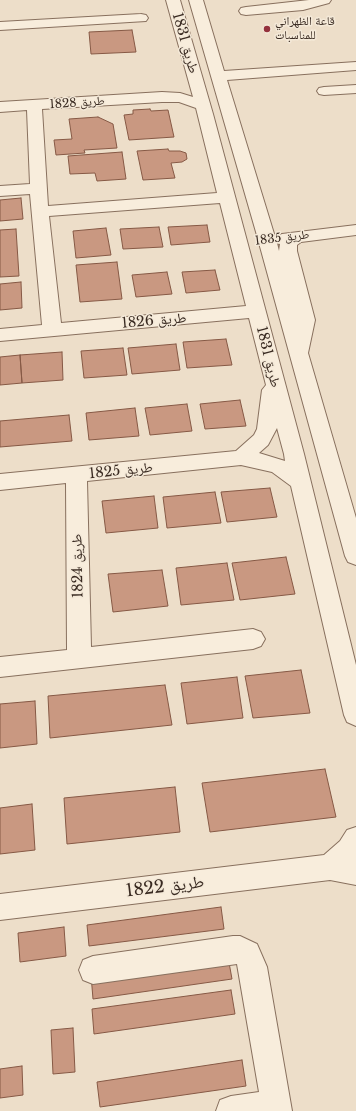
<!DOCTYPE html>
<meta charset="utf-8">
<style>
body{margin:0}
canvas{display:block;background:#eddec9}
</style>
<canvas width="356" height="1111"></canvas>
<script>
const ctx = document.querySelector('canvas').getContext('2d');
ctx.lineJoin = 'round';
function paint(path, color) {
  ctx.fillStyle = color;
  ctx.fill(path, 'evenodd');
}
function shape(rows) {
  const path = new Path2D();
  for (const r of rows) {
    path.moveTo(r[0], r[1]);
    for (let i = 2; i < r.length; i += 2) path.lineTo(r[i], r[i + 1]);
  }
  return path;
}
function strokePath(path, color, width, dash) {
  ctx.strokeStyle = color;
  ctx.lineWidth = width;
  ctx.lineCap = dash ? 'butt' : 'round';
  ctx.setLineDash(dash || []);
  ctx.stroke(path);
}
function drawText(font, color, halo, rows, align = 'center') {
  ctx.font = font + ' "Libre Baskerville","Noto Naskh Arabic",serif';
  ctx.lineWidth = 3;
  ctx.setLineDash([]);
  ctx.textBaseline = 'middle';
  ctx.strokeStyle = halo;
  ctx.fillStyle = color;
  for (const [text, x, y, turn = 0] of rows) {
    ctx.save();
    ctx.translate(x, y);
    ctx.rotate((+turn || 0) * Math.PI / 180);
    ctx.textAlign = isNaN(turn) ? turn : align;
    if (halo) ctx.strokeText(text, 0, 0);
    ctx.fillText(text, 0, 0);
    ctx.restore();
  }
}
const building = shape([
 [132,30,136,52,91,54,89,32,132,30],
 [150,109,151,111,168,110,174,137,129,140,124,115,133,114,133,110,150,109],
 [98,117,113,124,117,148,84,150,85,153,56,155,54,140,72,139,69,119,98,117],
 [168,149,169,151,180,151,186,153,187,159,182,162,171,163,175,178,143,180,137,151,168,149],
 [122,152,126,179,97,181,95,173,70,174,68,156,122,152],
 [21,198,23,219,0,221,0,200,21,198],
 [207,225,210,242,171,245,168,227,207,225],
 [159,227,163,247,123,249,120,229,159,227],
 [106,228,111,255,76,258,73,231,106,228],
 [16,229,19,276,0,277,0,230,16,229],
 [117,262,122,299,80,302,76,265,117,262],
 [215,270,220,290,186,293,182,272,215,270],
 [167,272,172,294,136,297,132,275,167,272],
 [21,282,22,308,0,310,0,284,21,282],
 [226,339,232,365,187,368,183,342,226,339],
 [176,344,180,370,132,374,128,348,176,344],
 [123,348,127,375,84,378,81,351,123,348],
 [62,352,63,380,22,383,20,355,62,352],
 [20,355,22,383,0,385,0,357,20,355],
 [240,400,246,426,205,429,200,404,240,400],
 [187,404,192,431,150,435,145,408,187,404],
 [135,408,139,436,89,440,86,413,135,408],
 [69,415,72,441,0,447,0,421,69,415],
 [270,488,277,517,227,522,221,492,270,488],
 [215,492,221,523,167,528,163,497,215,492],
 [154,496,158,528,106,533,102,501,154,496],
 [286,557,295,594,240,600,232,563,286,557],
 [227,563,234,600,181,605,176,568,227,563],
 [162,570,168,606,113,612,108,574,162,570],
 [301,670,310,713,253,718,245,676,301,670],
 [237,677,243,718,187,724,181,683,237,677],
 [165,685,172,725,50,738,48,696,165,685],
 [35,701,37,744,0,748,0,704,35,701],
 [325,769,336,817,210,832,202,783,325,769],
 [175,787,180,832,67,844,64,798,175,787],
 [32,804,35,850,0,854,0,808,32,804],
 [221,907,224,929,89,946,87,925,221,907],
 [64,927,66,956,20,962,18,933,64,927],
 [228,957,232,979,93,999,91,975,228,957],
 [231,990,235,1014,94,1034,92,1009,231,990],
 [73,1028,75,1072,53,1074,51,1030,73,1028],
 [242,1060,246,1086,100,1107,97,1082,242,1060],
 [22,1066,23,1095,0,1098,0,1069,22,1066]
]);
paint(building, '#c99881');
strokePath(building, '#865945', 1);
const minor = shape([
 [166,0,180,0,213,114,304,454,356,665,356,726,347,722,344,715,291,486,272,472,241,465,87,481,91,647,253,629,261,632,265,639,261,646,253,649,0,677,0,657,67,650,66,483,0,490,0,474,236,451,254,435,257,429,262,390,266,385,249,318,0,341,0,329,42,325,30,194,0,196,0,186,30,184,27,110,0,112,0,102,162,92,180,93,193,97,166,0],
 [162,102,179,102,196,108,217,193,48,206,42,109,162,102],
 [220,203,246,306,61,323,49,216,220,203],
 [277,428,284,454,285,461,259,453,268,445,277,428],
 [189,0,203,0,224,71,356,62,356,70,227,80,275,237,282,234,356,225,356,235,301,242,297,245,297,251,315,320,308,353,356,518,356,565,348,562,345,556,256,232,189,0],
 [277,243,280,244,279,251,281,259,277,243],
 [309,0,331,0,329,3,303,10,246,15,241,14,239,11,241,8,246,7,309,0],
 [141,14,146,15,148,18,146,21,0,30,0,22,141,14],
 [356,85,356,93,324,95,319,94,317,91,319,88,324,87,356,85],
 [356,827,356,885,330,880,0,920,0,894,324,855,340,841,347,830,356,827],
 [233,936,240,936,257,944,267,967,292,1111,216,1111,220,1100,231,1096,259,1092,237,964,93,984,83,980,79,970,83,960,93,956,233,936]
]);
strokePath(minor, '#88705e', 2);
paint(minor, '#f8eddc');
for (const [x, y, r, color] of [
 [267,29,4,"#94313c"]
]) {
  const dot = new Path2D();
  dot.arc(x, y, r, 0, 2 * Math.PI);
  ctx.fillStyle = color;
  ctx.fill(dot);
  strokePath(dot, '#f4e9d8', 1.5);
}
drawText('12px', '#392a21', '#f4e9d8', [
 ["قاعة الظهراني",275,22],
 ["للمناسبات",275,36]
], 'left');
drawText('12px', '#392a21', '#f4e9d8', [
 ["طريق 1828",77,103,-4],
 ["طريق 1835",282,238,-7]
]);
drawText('14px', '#392a21', '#f4e9d8', [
 ["طريق 1831",185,43,74],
 ["طريق 1826",154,321,-5],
 ["طريق 1831",268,357,76],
 ["طريق 1825",121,471,-6],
 ["طريق 1824",78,566,-91]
]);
drawText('17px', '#392a21', '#f4e9d8', [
 ["طريق 1822",165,887,-7]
]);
</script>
